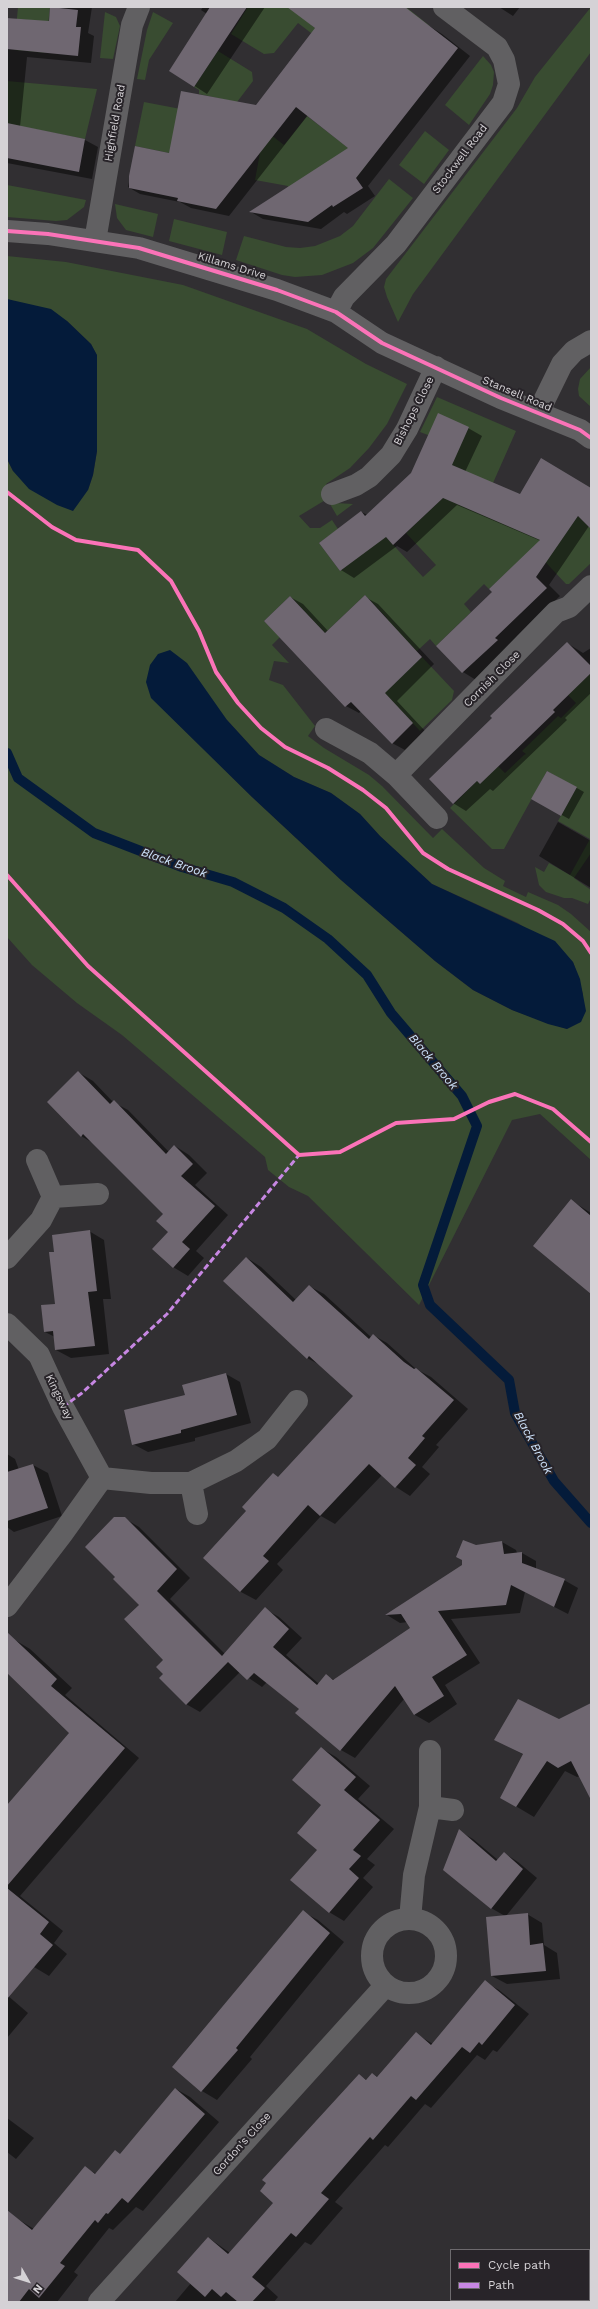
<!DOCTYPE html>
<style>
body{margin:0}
#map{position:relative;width:598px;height:2309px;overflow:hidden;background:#312f32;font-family:"Work Sans",sans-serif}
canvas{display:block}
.frame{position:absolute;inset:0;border:8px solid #d5d2d6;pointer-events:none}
.legend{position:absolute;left:450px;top:2249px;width:140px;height:52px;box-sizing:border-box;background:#282429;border:1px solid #6d6a6e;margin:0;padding:5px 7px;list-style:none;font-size:12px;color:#d5d2d6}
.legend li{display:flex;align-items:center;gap:8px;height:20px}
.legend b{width:20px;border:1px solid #6d6a6e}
.north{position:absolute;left:8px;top:2261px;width:40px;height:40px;-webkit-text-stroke:3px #282429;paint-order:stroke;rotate:129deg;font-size:11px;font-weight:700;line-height:16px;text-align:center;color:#d5d2d6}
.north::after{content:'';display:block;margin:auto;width:14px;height:18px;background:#d5d2d6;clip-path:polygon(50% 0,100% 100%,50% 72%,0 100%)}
</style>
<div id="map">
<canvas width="598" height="2309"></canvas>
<div class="frame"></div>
<ul class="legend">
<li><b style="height:5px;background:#fb73b8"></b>Cycle path</li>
<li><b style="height:5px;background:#c787e3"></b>Path</li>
</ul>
<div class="north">N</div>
</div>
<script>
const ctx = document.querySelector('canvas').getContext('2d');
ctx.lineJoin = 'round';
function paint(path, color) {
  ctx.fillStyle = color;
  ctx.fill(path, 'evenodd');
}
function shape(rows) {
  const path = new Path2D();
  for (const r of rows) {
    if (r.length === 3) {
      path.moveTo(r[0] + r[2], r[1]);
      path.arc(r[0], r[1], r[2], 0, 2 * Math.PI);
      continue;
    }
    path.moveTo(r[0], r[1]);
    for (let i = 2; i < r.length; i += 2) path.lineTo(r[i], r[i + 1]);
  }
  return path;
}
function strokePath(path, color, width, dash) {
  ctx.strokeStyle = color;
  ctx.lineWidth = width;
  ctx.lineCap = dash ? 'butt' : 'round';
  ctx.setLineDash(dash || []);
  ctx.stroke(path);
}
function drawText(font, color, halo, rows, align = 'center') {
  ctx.font = font + ' "Work Sans",sans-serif';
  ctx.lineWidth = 4;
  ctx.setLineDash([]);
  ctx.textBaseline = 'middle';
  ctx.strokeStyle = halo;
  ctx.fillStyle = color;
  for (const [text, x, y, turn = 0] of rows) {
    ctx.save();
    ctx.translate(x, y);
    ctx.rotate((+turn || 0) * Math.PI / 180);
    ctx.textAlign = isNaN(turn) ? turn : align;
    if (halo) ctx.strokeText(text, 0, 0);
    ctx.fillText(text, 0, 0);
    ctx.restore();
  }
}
paint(shape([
 [18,7,50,7,45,53,14,50],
 [248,7,290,7,315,28,331,7,406,7,430,26,396,69,349,62,298,23,274,53,264,54,231,34],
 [591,7,591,52,413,294,398,322,387,297,384,287,386,279,517,108,535,77],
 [105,12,116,17,120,26,113,59,100,58],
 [153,12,173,23,149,60,145,80,137,79,147,30],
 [218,51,252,72,253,81,234,106,284,145,307,116,368,163,356,178,341,154,287,190,288,186,255,180,263,136,169,153,135,146,144,102,228,118,231,101,199,94,199,90,194,87],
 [483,56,491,65,494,72,493,85,490,94,469,125,445,105],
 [7,81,97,89,85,139,7,124],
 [425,131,449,150,424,184,399,165],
 [389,179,413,198,373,248,353,263,322,275,295,277,282,275,236,260,244,236,286,247,300,248,315,246,340,236,353,226],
 [7,185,34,190,86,200,84,207,67,220,56,221,7,217],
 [115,204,158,214,153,237,126,230,117,218],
 [174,219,227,232,222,255,169,241],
 [7,256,66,262,183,285,307,329,366,364,407,384,387,424,369,448,350,468,326,484,335,503,353,504,337,516,327,499,299,516,310,528,320,528,332,520,338,529,319,543,340,571,385,536,423,577,436,565,406,533,445,496,456,482,428,435,420,432,437,397,516,431,493,483,521,495,553,551,578,516,591,529,591,563,569,584,566,584,535,551,520,560,489,589,484,584,464,604,471,612,436,646,430,639,417,651,411,645,376,677,352,652,387,618,365,595,325,633,290,596,264,621,280,637,272,645,289,663,274,661,269,680,283,685,315,726,308,736,324,748,369,775,382,786,433,838,442,829,484,868,505,881,503,886,526,897,528,892,558,905,571,914,591,932,591,1160,540,1114,512,1120,419,1305,308,1196,289,1187,268,1170,265,1157,122,1035,77,1003,32,965,7,937,7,459,13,471,88,490,93,475,97,451,97,356,91,344,67,321,7,299],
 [152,698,227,720,259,755,294,777,331,793,360,814,380,836,432,884,518,923,573,962,583,994,567,1029,512,1010,473,990,435,961,341,880,252,797],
 [591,367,591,407,579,396,578,389,580,379],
 [422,657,454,691,452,700,420,731,384,693],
 [591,673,591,853,574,878,591,890,591,898,588,904,572,898,564,898,546,892,539,885,535,867,544,872,549,863,570,875,590,839,558,821,576,788,547,771,504,849,492,849,450,808,477,781,480,784,498,766,505,773,524,755,526,754,522,751,558,716,561,718,576,703,568,695]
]), '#394c31');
paint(shape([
 [7,299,51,309,67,321,91,344,97,355,97,451,93,475,88,490,73,511,57,505,29,489,13,471,7,459],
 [170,650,187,663,227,720,259,755,294,777,331,793,360,814,380,836,432,884,555,941,573,962,580,979,586,1011,581,1022,567,1029,548,1024,512,1010,473,990,435,961,341,880,252,797,151,698,146,682,150,665,158,654]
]), '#041b3a');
paint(shape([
 [51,7,92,7,88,33,94,36,91,63,27,57,20,127,85,140,98,147,92,179,7,163,7,18,49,22],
 [203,7,265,7,207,94,170,70,207,14,201,10],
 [289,7,399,7,442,34,470,56,368,186,375,196,347,214,344,212,321,229,263,219,251,212,350,148,308,115,229,216,191,208,180,202,140,194,128,187,136,148,170,154,256,107,316,28],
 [499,7,520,7,513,16],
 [468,428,482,436,465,472,521,495,591,489,591,528,589,526,549,585,560,596,508,646,476,680,463,672,438,646,493,592,541,541,457,505,407,552,397,546,354,578,341,570,320,543,361,512,368,515],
 [290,597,303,604,328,631,365,597,378,604,434,664,397,701,425,731,405,750,392,743,361,711,359,713,346,706],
 [567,643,583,653,591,648,591,693,565,718,567,720,493,791,490,789,466,811,453,803,493,718],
 [548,772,584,792,569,819,533,799],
 [558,822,591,841,591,888,539,856],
 [78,1072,93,1081,113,1102,128,1110,169,1152,175,1146,189,1155,207,1173,195,1185,228,1215,196,1251,204,1258,188,1276,173,1267,169,1232,164,1214,93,1143,81,1136],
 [572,1201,591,1213,591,1291],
 [89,1231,104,1240,111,1299,103,1299,109,1354,71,1358,56,1350,55,1337,45,1332,56,1305,55,1252],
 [247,1258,261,1267,296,1300,309,1286,324,1294,371,1337,373,1335,387,1343,416,1369,431,1377,468,1409,436,1445,439,1447,422,1467,430,1474,410,1496,396,1487,382,1475,335,1524,321,1516,277,1564,283,1570,256,1600,241,1592,204,1558,354,1396,322,1366,307,1358],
 [226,1374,240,1382,251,1423,195,1438,195,1441,148,1452,133,1444,186,1396],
 [7,1454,15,1459,19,1470,33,1465,48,1473,62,1516,14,1532,7,1527],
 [124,1518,139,1527,190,1578,170,1599,225,1654,265,1609,279,1617,302,1638,286,1655,319,1684,326,1676,335,1680,412,1628,408,1622,400,1623,387,1615,463,1566,476,1546,502,1542,516,1550,517,1553,522,1553,536,1561,536,1570,564,1580,578,1588,568,1614,525,1592,520,1613,451,1619,480,1663,445,1685,457,1704,429,1723,415,1715,404,1699,355,1758,341,1750,300,1709,267,1682,262,1687,240,1672,200,1712,186,1704,164,1674,164,1660,140,1605,117,1577],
 [15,1640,30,1649,72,1688,65,1695,139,1758,20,1896,63,1931,54,1943,67,1954,49,1976,34,1967,7,1944,7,1807,70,1733,7,1672,7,1648],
 [591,1704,591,1790,580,1776,577,1777,565,1771,534,1817,502,1798,524,1755,496,1740,559,1720],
 [321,1748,336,1757,370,1786,358,1799,394,1829,367,1859,375,1865,363,1878,373,1887,344,1921,329,1912,318,1849,322,1805],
 [459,1831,473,1839,498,1860,504,1853,518,1862,537,1878,506,1916,527,1914,542,1923,544,1945,557,1953,560,1979,507,1984,492,1976,505,1916,491,1908],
 [303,1912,318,1920,344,1942,250,2057,252,2059,217,2100,202,2091,173,2067],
 [485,1982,499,1990,529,2014,497,2052,493,2050,485,2060,477,2055,431,2108,425,2104,388,2147,385,2145,335,2202,343,2208,311,2245,305,2242,266,2286,278,2297,274,2302,175,2302,191,2283,209,2238,230,2253,275,2203,359,2075,367,2080,373,2074,378,2077,416,2034,433,2044],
 [7,1995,28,2013,7,2038],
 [176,2089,190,2097,219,2122,143,2211,136,2207,113,2230,109,2228,74,2272,78,2275,57,2302,7,2302,7,2229,16,2218,34,2229,85,2168,97,2174,121,2154],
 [7,2118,34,2138,16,2159,7,2152]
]), '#0007');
strokePath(shape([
 [7,753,18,778,94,833,182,867,233,882,284,908,328,939,367,975,391,1013,462,1096,477,1126,423,1285,430,1305,509,1380,515,1413,554,1481,591,1523]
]), '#041b3a', 10);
paint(shape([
 [50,7,78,10,76,27,81,27,78,56,7,49,7,18,49,21],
 [210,7,247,7,194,87,169,71],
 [287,7,405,7,458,48,356,178,363,188,333,207,332,205,308,222,249,212,348,148,296,107,216,209,177,201,178,198,129,188,129,176,135,146,169,153,181,91,256,105,315,28],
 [7,123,85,139,79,172,7,158],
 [438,413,469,427,452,465,520,494,541,458,591,488,591,529,578,516,536,577,547,588,495,638,498,640,462,673,436,646,492,592,489,589,540,540,443,498,393,545,386,537,340,571,319,543,361,511,365,516,411,473],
 [365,595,422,657,385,693,413,723,392,744,351,702,345,707,264,621,290,596,325,633],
 [567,642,591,666,591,673,553,710,555,712,480,784,477,781,453,804,429,779,492,718,490,716],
 [547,771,577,787,561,816,531,799],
 [78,1071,110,1104,114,1100,166,1154,174,1145,193,1164,181,1176,215,1206,182,1242,190,1249,173,1268,152,1249,168,1232,156,1221,163,1214,83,1134,81,1137,47,1102],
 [571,1199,591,1216,591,1294,533,1246],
 [90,1230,97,1291,88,1292,95,1346,55,1350,53,1331,44,1332,41,1305,55,1304,49,1252,54,1252,52,1235],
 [246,1257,293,1302,309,1285,369,1339,373,1334,404,1362,414,1369,416,1368,454,1400,422,1436,425,1438,408,1458,416,1465,395,1488,369,1464,320,1516,308,1505,263,1556,269,1561,240,1592,203,1558,246,1511,242,1507,273,1473,278,1477,353,1396,309,1356,307,1359,223,1281],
 [226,1373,237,1415,181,1430,181,1433,132,1445,124,1410,185,1395,182,1385],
 [33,1464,48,1508,7,1521,7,1472],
 [114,1517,125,1517,177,1569,157,1591,222,1656,265,1607,289,1629,273,1647,317,1685,326,1674,333,1680,410,1628,401,1614,385,1615,462,1565,462,1560,456,1557,463,1540,476,1545,502,1541,504,1554,522,1552,522,1563,565,1579,554,1607,511,1585,506,1605,438,1611,467,1655,432,1677,444,1696,414,1715,395,1686,340,1751,295,1713,299,1709,254,1673,247,1680,228,1662,186,1705,159,1678,163,1674,156,1667,163,1660,124,1619,139,1605,113,1579,115,1577,85,1547],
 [7,1632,57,1679,51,1686,125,1748,7,1886,7,1805,69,1733,7,1673],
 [518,1699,559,1719,591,1703,591,1800,571,1761,558,1768,547,1761,516,1807,500,1798,523,1754,494,1740],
 [321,1747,356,1777,344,1790,380,1820,353,1850,361,1856,349,1869,359,1878,329,1913,290,1880,317,1850,297,1833,321,1805,292,1780],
 [459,1829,496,1861,504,1852,523,1869,491,1909,443,1870],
 [7,1888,49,1922,40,1934,53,1945,7,1999],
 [303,1910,330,1933,236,2048,238,2050,201,2092,172,2067],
 [528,1913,530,1945,543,1943,546,1971,491,1976,486,1917],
 [485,1980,515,2005,482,2045,479,2042,470,2053,462,2047,416,2100,411,2096,373,2140,370,2137,321,2193,329,2199,296,2237,291,2233,252,2277,265,2288,252,2302,238,2302,226,2292,221,2297,212,2289,205,2297,177,2272,208,2237,228,2254,273,2203,260,2191,266,2183,262,2180,359,2074,366,2080,372,2073,377,2077,416,2032,431,2045],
 [175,2088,205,2114,128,2203,122,2198,108,2214,106,2213,98,2223,95,2220,60,2263,65,2266,39,2298,29,2289,19,2302,7,2302,7,2210,32,2230,85,2166,95,2174,115,2150,120,2154]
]), '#6f6771');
strokePath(shape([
 [7,231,48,234,139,248,277,290,336,312,382,343,501,398,580,430,591,438],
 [95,241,132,25,139,7],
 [336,312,344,297,396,244,503,103,509,84,504,60,497,47,444,7],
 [538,413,562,364,574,351,591,341],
 [332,494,356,485,369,477,391,455,407,429,436,367],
 [326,729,370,753,396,775,437,818],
 [396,775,556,612,569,607,591,586],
 [37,1160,53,1197,98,1194],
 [7,1258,41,1220,53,1197],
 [7,1324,39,1355,63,1407,102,1478],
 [102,1478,151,1483,191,1483,236,1461,267,1439,297,1401],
 [191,1483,197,1514],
 [7,1606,62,1534,102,1478],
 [430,1807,453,1810],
 [410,1919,414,1875,430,1807,430,1751],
 [409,1956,37],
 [99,2302,386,1985]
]), '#616062', 22);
strokePath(shape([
 [63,1407,82,1393,167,1314,299,1155]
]), '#c787e3', 3, [6, 3]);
strokePath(shape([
 [7,231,48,234,139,248,277,290,336,312,382,343,501,398,580,430,591,438],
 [7,492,52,527,76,540,138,550,171,581,199,631,216,672,238,703,261,728,285,747,328,768,363,790,386,808,423,853,448,869,538,910,563,924,583,941,591,953],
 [7,875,88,966,299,1155,340,1152,396,1123,454,1119,489,1102,515,1094,553,1109,591,1142]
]), '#fb73b8', 4);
drawText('11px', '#d5d2d6', '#282429', [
 ["Highfield Road",115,123,-80],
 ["Stockwell Road",460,159,-53],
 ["Killams Drive",232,266,17],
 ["Stansell Road",517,394,23],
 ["Bishops Close",414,411,-63],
 ["Cornish Close",492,679,-45],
 ["Kingsway",59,1397,64],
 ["Gordon's Close",242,2144,-48]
]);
drawText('italic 12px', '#cee3fc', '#282429', [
 ["Black Brook",174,863,19],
 ["Black Brook",433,1062,50],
 ["Black Brook",533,1443,62]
]);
</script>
